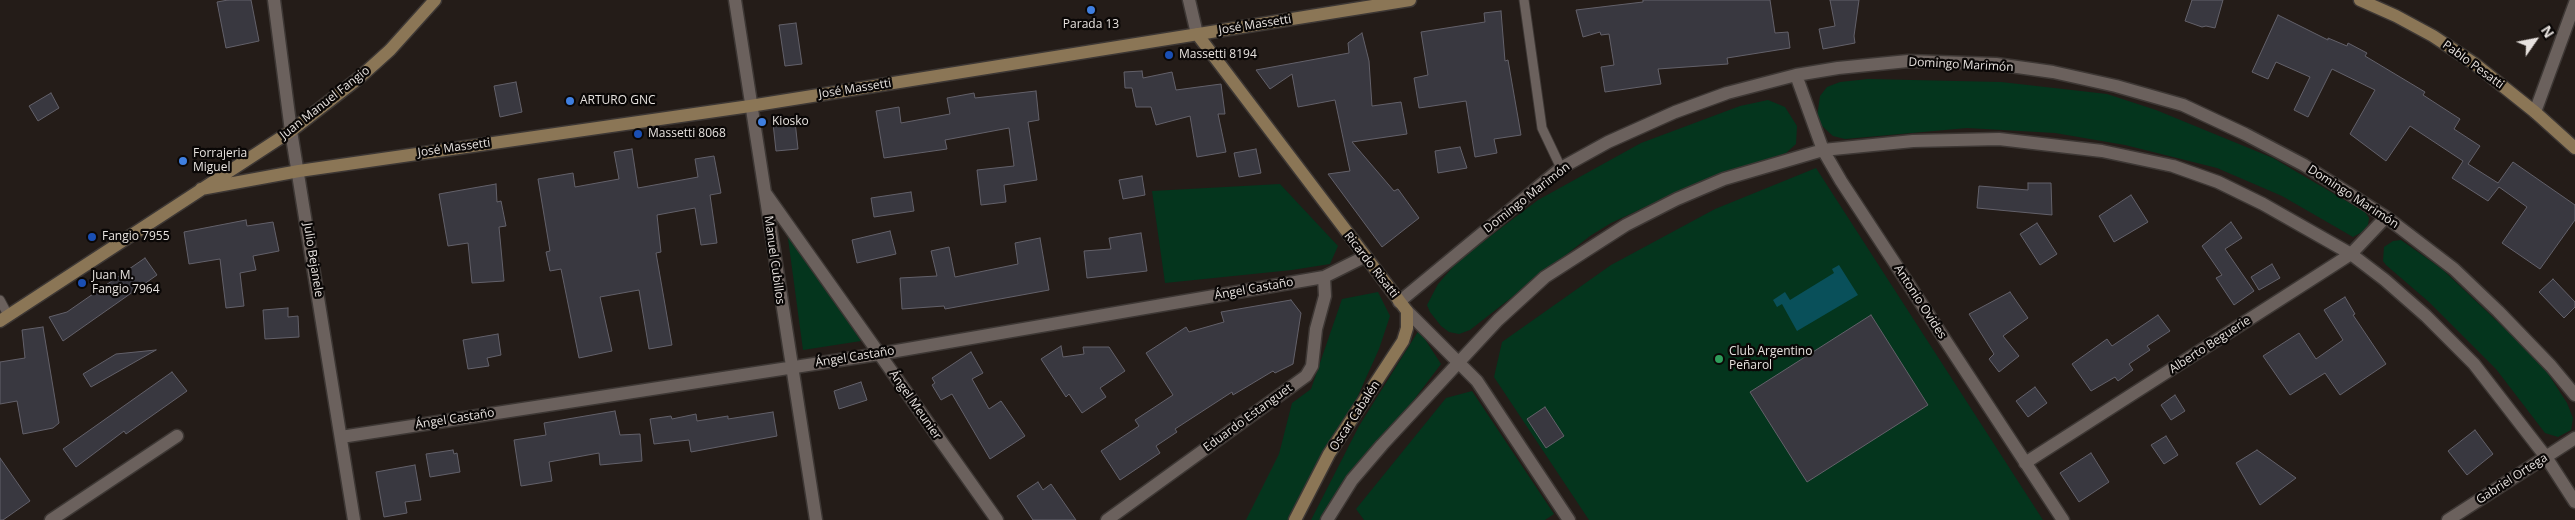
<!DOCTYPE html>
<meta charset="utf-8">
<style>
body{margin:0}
#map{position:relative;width:2575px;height:520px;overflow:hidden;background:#241c18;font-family:"Open Sans",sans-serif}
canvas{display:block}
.north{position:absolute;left:2510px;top:15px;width:50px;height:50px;-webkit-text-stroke:4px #0a0706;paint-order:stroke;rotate:57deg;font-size:14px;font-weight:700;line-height:20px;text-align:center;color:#e7e2df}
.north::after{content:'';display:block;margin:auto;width:18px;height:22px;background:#e7e2df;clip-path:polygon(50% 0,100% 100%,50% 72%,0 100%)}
</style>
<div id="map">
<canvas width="2575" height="520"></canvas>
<div class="north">N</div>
</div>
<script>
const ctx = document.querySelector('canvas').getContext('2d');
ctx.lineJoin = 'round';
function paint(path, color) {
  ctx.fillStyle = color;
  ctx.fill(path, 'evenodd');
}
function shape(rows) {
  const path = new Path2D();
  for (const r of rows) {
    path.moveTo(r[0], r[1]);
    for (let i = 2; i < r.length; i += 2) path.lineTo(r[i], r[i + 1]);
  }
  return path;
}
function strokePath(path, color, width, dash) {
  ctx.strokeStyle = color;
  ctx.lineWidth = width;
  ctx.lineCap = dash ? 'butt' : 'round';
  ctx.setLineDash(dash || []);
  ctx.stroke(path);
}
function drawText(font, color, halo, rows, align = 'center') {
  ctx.font = font + ' "Open Sans",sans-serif';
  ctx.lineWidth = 4.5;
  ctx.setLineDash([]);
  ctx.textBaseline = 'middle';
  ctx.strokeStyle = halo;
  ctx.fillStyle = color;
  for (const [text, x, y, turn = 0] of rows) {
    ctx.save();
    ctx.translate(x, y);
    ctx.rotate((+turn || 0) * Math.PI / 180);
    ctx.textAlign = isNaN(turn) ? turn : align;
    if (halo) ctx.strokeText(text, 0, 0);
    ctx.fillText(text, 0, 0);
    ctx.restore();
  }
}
paint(shape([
 [1868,79,2001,82,2107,94,2156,110,2273,158,2365,212,2369,218,2368,225,2362,232,2353,237,2282,196,2217,168,2125,145,2055,133,1967,128,1845,139,1833,136,1822,126,1817,117,1820,96,1827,87,1840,82],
 [1768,100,1785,107,1797,126,1796,144,1786,153,1692,185,1611,223,1590,236,1470,330,1459,334,1449,332,1441,326,1430,312,1427,305,1438,284,1459,260,1538,200,1641,143,1740,106],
 [1816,168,2043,520,1589,520,1494,377,1502,342,1611,265,1715,209],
 [1280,184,1338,246,1330,264,1292,270,1165,283,1152,191],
 [787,231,861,341,803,350],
 [2401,240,2442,269,2520,343,2547,372,2567,403,2573,418,2571,430,2558,437,2545,433,2496,369,2429,302,2386,265,2383,261,2384,247,2393,241],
 [1378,292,1390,316,1379,349,1302,520,1246,520,1279,454,1292,403,1311,389,1342,299],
 [1419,330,1441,364,1323,520,1311,520,1359,426],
 [1472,391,1554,514,1545,520,1364,520,1356,509,1446,398]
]), '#04351d');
paint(shape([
 [1839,265,1858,295,1797,331,1782,304,1777,307,1773,300,1785,292,1790,300,1834,273,1832,269]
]), '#09505a');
const building = shape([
 [228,0,251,0,259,41,226,48,217,2,228,0],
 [1643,0,1770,0,1775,33,1788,32,1790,48,1727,58,1728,64,1658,69,1661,84,1605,92,1601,67,1614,65,1609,34,1601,35,1600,32,1583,37,1576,10,1643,2,1643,0],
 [1830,0,1859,0,1854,36,1855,43,1823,49,1819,29,1835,26,1830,0],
 [2192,0,2223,0,2215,28,2206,26,2202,27,2185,21,2192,0],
 [1501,11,1505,61,1508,60,1521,135,1494,139,1497,153,1475,157,1466,101,1419,108,1414,78,1428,75,1421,32,1485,22,1484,13,1501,11],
 [2278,15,2328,40,2328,38,2347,46,2348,43,2367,53,2365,56,2425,92,2423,95,2460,119,2454,129,2480,146,2468,164,2498,183,2513,162,2575,205,2575,220,2540,269,2502,243,2527,207,2499,187,2488,201,2452,178,2463,161,2410,126,2386,161,2350,134,2375,90,2332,69,2308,117,2294,110,2310,77,2276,62,2268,79,2252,72,2278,15],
 [796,23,802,64,785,66,779,25,796,23],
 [1362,33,1369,61,1372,106,1401,102,1407,134,1352,142,1394,191,1398,189,1419,218,1382,247,1328,174,1350,171,1335,100,1298,107,1292,74,1270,89,1256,70,1349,53,1348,43,1362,33],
 [1142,71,1143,78,1172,72,1176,90,1221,84,1225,114,1218,114,1226,152,1197,157,1190,116,1156,125,1151,107,1136,107,1132,88,1125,88,1124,72,1142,71],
 [516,82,522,112,500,117,494,86,516,82],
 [1036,91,1039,120,1028,122,1037,180,1004,185,1006,202,981,205,977,170,1014,166,1009,128,945,140,947,149,884,158,876,111,899,107,901,123,950,114,947,98,974,93,975,98,1036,91],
 [51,93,59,108,38,121,29,106,51,93],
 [795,121,798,149,776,151,773,123,795,121],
 [1460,147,1467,168,1438,173,1435,151,1460,147],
 [632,149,638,188,698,177,695,159,714,156,721,193,710,195,717,243,701,245,695,208,657,215,661,252,656,253,672,345,649,349,639,290,600,297,612,351,579,358,561,269,550,271,546,252,550,251,538,179,573,173,575,187,619,179,614,152,632,149],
 [1256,149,1261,173,1239,177,1234,153,1256,149],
 [1142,176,1145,195,1123,199,1119,180,1142,176],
 [2028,183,2051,183,2052,215,1977,208,1979,186,2028,190,2028,183],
 [496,184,497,202,501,201,506,226,499,227,504,281,472,283,468,243,448,246,439,194,496,184],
 [911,192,914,211,874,217,871,198,911,192],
 [2131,195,2148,222,2114,242,2099,216,2131,195],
 [246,220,247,226,273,222,279,251,253,256,256,270,240,273,244,306,226,308,220,259,189,264,184,232,246,220],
 [2231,222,2242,238,2225,249,2254,291,2234,305,2216,278,2222,275,2202,246,2231,222],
 [2037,223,2057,254,2040,265,2020,234,2037,223],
 [890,231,896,254,857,263,852,240,890,231],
 [1141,233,1147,271,1087,278,1084,251,1111,249,1109,238,1141,233],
 [1040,238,1049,290,945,309,944,306,902,309,900,278,937,276,931,251,949,247,955,277,1018,264,1015,243,1040,238],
 [145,258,157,275,63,341,49,317,67,312,145,258],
 [2272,264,2280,278,2259,290,2251,277,2272,264],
 [2553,279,2575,302,2575,307,2564,318,2539,292,2553,279],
 [2010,292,2028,318,2003,336,2019,356,1999,372,1989,359,1994,354,1969,314,2010,292],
 [2345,297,2355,314,2353,315,2386,364,2340,395,2325,373,2290,395,2263,356,2299,333,2316,359,2343,340,2324,310,2345,297],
 [1291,300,1301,313,1293,364,1275,373,1273,371,1233,395,1232,392,1175,429,1177,432,1156,446,1160,453,1120,480,1101,451,1139,426,1135,420,1173,395,1146,353,1186,327,1189,332,1224,322,1221,312,1291,300],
 [288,308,288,317,298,316,299,337,265,339,263,310,288,308],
 [1871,315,1928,405,1807,482,1750,392,1871,315],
 [2158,315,2170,331,2147,346,2150,350,2129,364,2133,370,2118,381,2115,377,2091,391,2072,364,2107,339,2112,346,2158,315],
 [43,327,59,423,53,428,23,434,17,401,0,404,0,362,25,358,22,330,43,327],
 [498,334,501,355,487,358,489,366,468,369,463,340,498,334],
 [1061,346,1063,357,1084,354,1083,347,1109,347,1125,371,1100,388,1106,397,1082,413,1069,394,1066,397,1041,359,1061,346],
 [156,350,91,387,83,374,116,354,156,350],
 [971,352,983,373,972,379,989,409,1001,401,1025,436,990,459,952,394,941,400,932,385,935,383,932,378,971,352],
 [172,372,187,391,126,434,124,431,76,467,63,449,172,372],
 [861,382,867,400,839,409,834,391,861,382],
 [2035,387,2047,403,2028,417,2016,401,2035,387],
 [2175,395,2185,411,2171,420,2161,405,2175,395],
 [1545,407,1564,436,1546,448,1527,419,1545,407],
 [615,411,620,435,640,434,642,461,600,465,599,453,549,462,552,481,521,486,514,440,546,435,544,423,615,411],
 [773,412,777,436,691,452,689,440,654,444,650,419,671,416,672,419,696,414,697,421,728,416,728,419,773,412],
 [2475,430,2493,454,2467,475,2448,451,2475,430],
 [2166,436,2178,455,2164,464,2151,445,2166,436],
 [453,450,454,454,457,453,460,472,430,477,426,454,453,450],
 [2257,450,2296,478,2260,505,2236,463,2257,450],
 [2091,453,2109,482,2079,502,2060,473,2091,453],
 [0,458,30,501,3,520,0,520,0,458],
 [415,465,421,500,405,502,407,513,384,517,376,472,415,465],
 [1038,482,1043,490,1051,484,1076,520,1033,520,1017,496,1038,482]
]);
paint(building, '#393840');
strokePath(building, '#63616a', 1);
const lane = shape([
 [1524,0,1542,128,1561,168],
 [0,300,8,315]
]);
const street = shape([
 [274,0,291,131,354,520],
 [735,0,816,520],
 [1189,0,1197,34],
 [1796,75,1823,150,1841,181,2063,520],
 [2535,112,2575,3],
 [766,194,997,520],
 [1399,302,1561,168,1608,142,1675,112,1727,93,1796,75,1838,68,1908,61,1996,64,2053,72,2116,86,2183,105,2245,134,2304,165,2386,217,2454,269,2498,311,2551,366,2575,395],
 [1407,311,1477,381,1569,520],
 [341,437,879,354,1324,277,1364,257],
 [2025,463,2351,254,2386,217],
 [51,520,177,436],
 [1107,520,1306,376,1312,366,1316,329,1325,296,1324,277],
 [1327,520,1352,480,1382,445,1498,320,1545,277,1626,225,1677,199,1724,179,1823,150,1913,141,1999,139,2102,151,2173,166,2218,182,2263,204,2351,254,2385,280,2426,316,2474,364,2546,457,2575,502],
 [2448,520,2575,438]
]);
const secondary = shape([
 [2360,0,2396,16,2433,36,2475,64,2535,112,2575,148],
 [1197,34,1407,311,1407,328,1403,341,1329,454,1295,520],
 [201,189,299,171,750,106,1410,0],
 [0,321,291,131,359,78,390,50,435,0]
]);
strokePath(lane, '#3d3734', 11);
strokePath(street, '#3d3734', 15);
strokePath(secondary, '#3d3734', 15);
strokePath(lane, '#6b615d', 9);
strokePath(street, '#6b615d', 12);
strokePath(secondary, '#8b7656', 12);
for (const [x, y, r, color] of [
 [1091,10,5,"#3f7fe0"],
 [1169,55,5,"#1a4fb4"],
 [570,101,5,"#3f7fe0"],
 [762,122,5,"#3f7fe0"],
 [638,134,5,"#1a4fb4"],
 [183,161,5,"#3f7fe0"],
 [92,237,5,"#1a4fb4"],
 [82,283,5,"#1a4fb4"],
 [1719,359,5,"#2e9e5b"]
]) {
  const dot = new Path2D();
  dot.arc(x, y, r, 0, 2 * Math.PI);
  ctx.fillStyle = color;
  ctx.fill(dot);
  strokePath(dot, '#0a0706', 2);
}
drawText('12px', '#e7e2df', '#0a0706', [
 ["Parada 13",1091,25,"center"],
 ["Massetti 8194",1179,55],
 ["ARTURO GNC",580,101],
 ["Kiosko",772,122],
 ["Massetti 8068",648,134],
 ["Forrajeria",193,154],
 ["Miguel",193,168],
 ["Fangio 7955",102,237],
 ["Juan M.",92,276],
 ["Fangio 7964",92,290],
 ["Club Argentino",1729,352],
 ["Peñarol",1729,366]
], 'left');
drawText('12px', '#e7e2df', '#0a0706', [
 ["José Massetti",1255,25,-9],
 ["Domingo Marimón",1961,65,3],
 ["Pablo Pesatti",2473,65,36],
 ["José Massetti",855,89,-9],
 ["Juan Manuel Fangio",325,103,-38],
 ["José Massetti",454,148,-8],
 ["Domingo Marimón",2353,197,33],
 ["Domingo Marimón",1527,198,-38],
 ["Julio Bejanele",313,260,81],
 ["Manuel Cubillos",774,260,82],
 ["Ricardo Risatti",1371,265,52],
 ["Ángel Castaño",1254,289,-10],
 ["Antonio Ovides",1920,302,57],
 ["Alberto Beguerie",2210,345,-33],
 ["Ángel Castaño",855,357,-9],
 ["Ángel Meunier",915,405,55],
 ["Oscar Cabalén",1355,416,-57],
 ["Eduardo Estanguet",1248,418,-36],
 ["Ángel Castaño",455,419,-9],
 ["Gabriel Ortega",2512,479,-33]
]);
</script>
